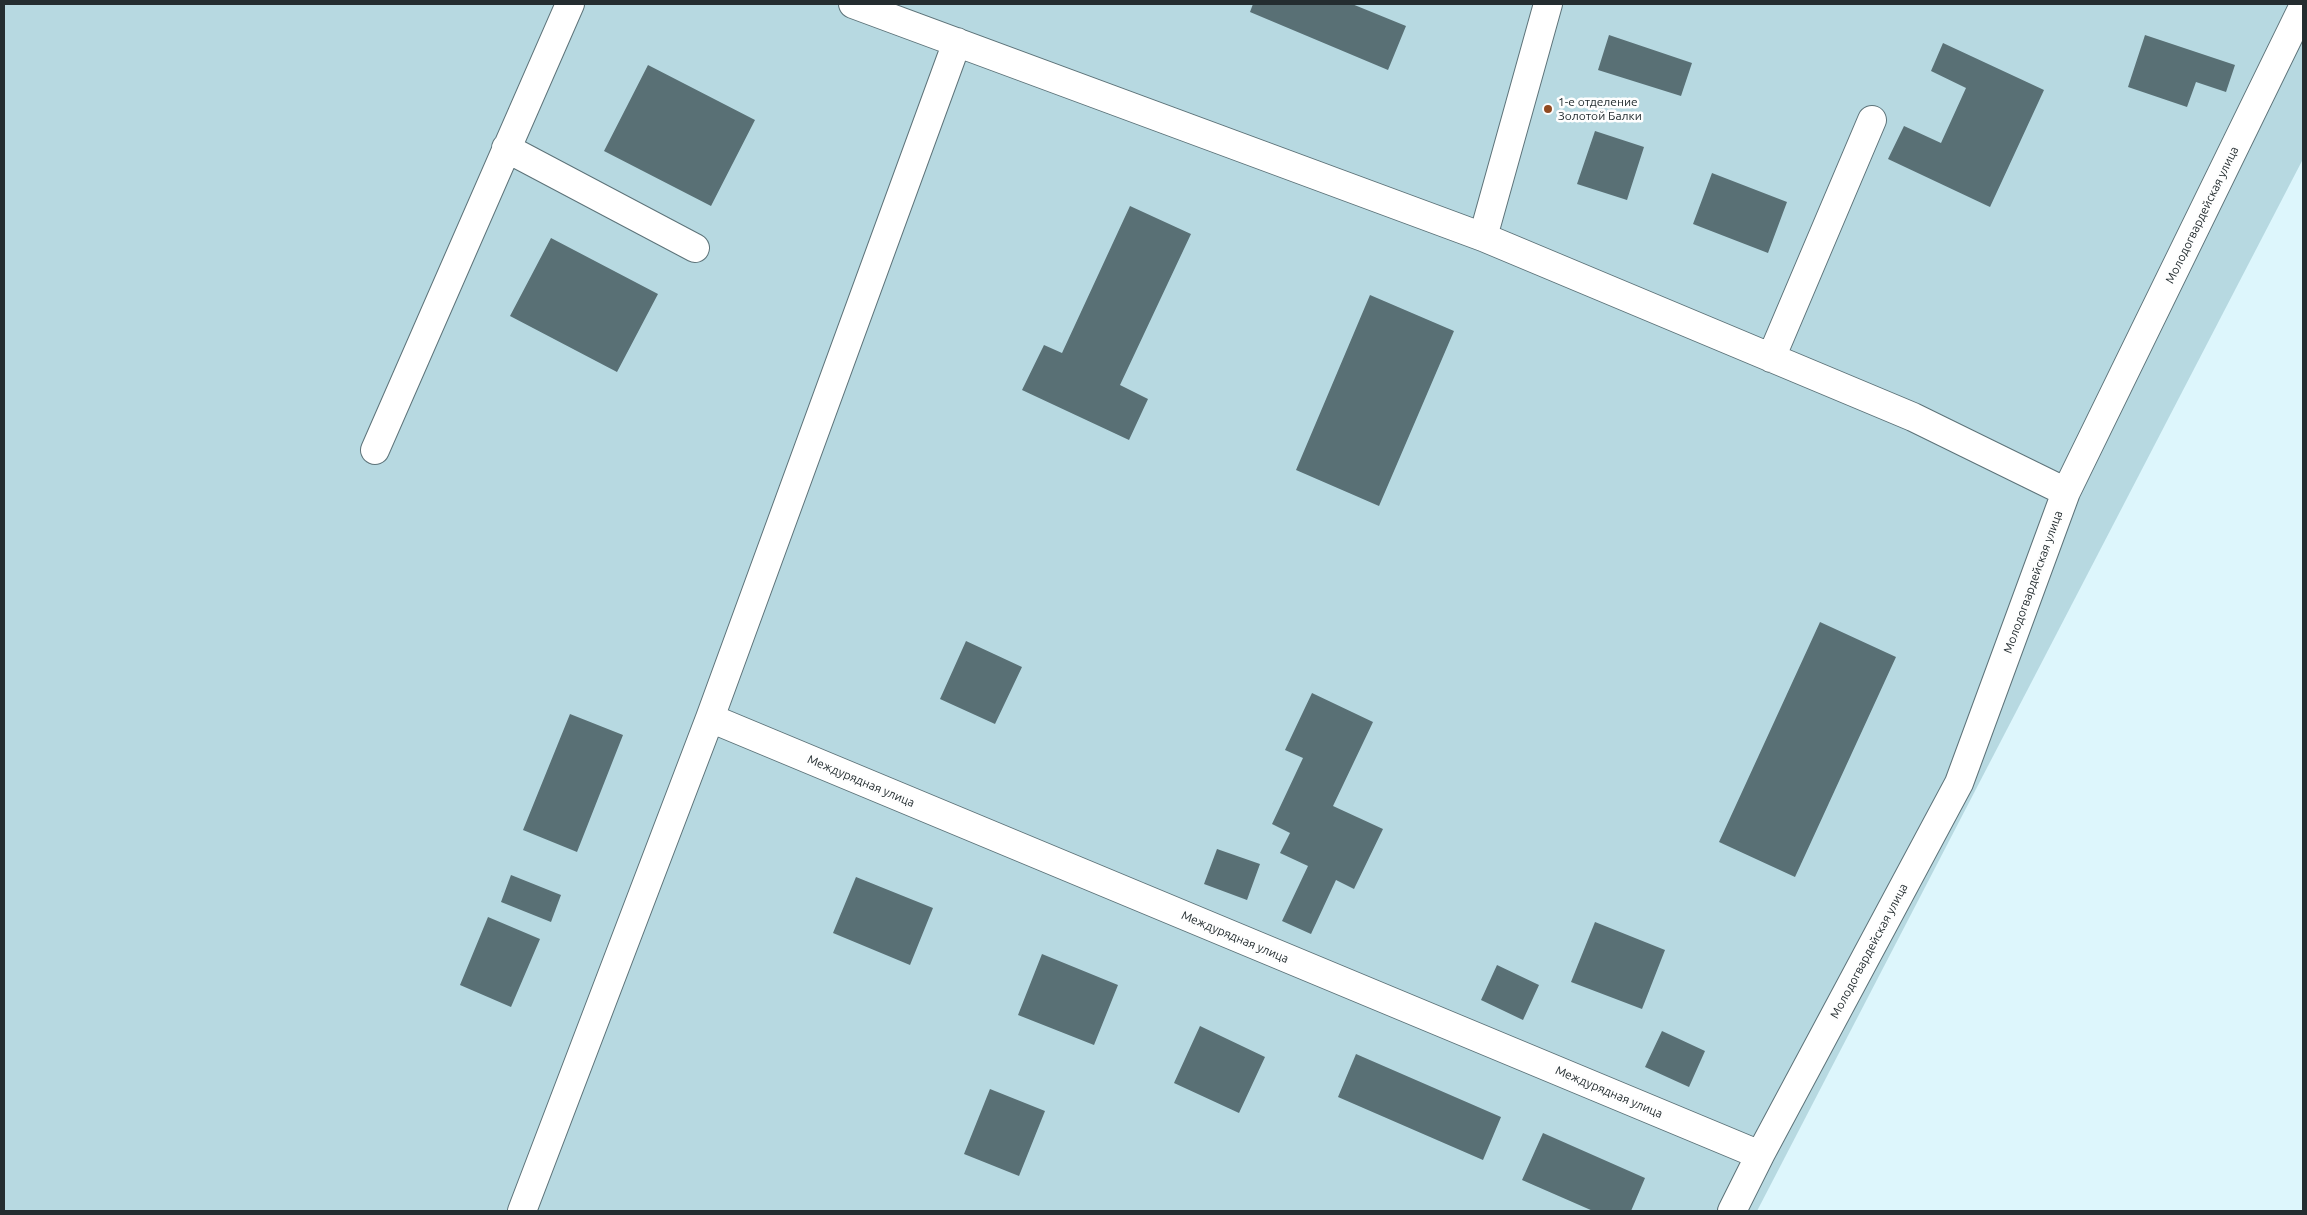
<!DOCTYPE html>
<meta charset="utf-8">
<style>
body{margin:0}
#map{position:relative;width:2307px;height:1215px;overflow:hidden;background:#ddf6fc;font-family:Ubuntu,sans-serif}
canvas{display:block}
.frame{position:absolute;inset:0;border:5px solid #242d30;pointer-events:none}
</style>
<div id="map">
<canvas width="2307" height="1215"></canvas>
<div class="frame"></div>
</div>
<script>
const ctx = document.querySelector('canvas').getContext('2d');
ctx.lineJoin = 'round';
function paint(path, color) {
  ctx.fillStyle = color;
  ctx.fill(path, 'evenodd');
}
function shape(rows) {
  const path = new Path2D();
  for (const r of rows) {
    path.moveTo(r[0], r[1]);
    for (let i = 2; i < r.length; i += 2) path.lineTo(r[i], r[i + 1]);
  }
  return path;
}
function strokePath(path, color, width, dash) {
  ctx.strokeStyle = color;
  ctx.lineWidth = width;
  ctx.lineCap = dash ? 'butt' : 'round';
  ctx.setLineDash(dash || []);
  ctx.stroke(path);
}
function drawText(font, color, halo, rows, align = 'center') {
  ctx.font = font + ' Ubuntu,sans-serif';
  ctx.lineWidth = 5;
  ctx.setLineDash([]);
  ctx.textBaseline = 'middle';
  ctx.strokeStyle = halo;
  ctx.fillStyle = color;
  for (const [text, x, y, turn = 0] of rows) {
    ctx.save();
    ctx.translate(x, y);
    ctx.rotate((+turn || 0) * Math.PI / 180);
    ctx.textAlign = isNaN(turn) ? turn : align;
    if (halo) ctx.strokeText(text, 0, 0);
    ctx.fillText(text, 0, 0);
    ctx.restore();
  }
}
paint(shape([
 [4,4,2303,4,2303,159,1757,1211,4,1211]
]), '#b7d9e1');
paint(shape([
 [1253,4,1352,4,1406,26,1388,70,1250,12],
 [1609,35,1692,63,1681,96,1598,70],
 [2145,35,2235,65,2226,92,2196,82,2187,107,2128,87],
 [1943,43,2044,90,1990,207,1888,159,1904,126,1941,143,1966,88,1931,71],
 [648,65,755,120,711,206,604,151],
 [1595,131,1644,147,1627,200,1577,184],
 [1712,173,1787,202,1768,253,1693,224],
 [1130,206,1191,234,1120,385,1148,399,1129,440,1022,390,1044,345,1062,353],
 [551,238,658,294,617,372,510,316],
 [1370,295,1454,331,1379,506,1296,470],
 [1820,622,1896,657,1795,877,1719,842],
 [966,641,1022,667,995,724,940,699],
 [1312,693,1373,722,1333,806,1383,829,1354,889,1336,880,1311,934,1282,921,1308,866,1280,853,1290,833,1272,824,1303,758,1285,750],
 [570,714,623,735,577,852,523,830],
 [1217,849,1260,864,1247,900,1204,884],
 [511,875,561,895,551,922,501,902],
 [856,877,933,908,910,965,833,933],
 [488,917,540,939,511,1007,460,985],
 [1595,922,1665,950,1642,1009,1571,982],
 [1042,954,1118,985,1094,1045,1018,1015],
 [1497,965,1539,985,1523,1020,1481,1000],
 [1200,1026,1265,1057,1239,1113,1174,1083],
 [1662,1031,1705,1051,1689,1087,1645,1067],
 [1356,1054,1501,1117,1483,1160,1338,1097],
 [990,1089,1045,1111,1019,1176,964,1154],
 [1543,1133,1645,1178,1631,1211,1593,1211,1522,1180]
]), '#597075');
const minor = shape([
 [853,4,1483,237,1913,417,2066,492],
 [506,148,695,248],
 [1483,237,1548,4],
 [1771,358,1872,120],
 [375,450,570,4],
 [710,718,1760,1155],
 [522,1211,710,718,957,42],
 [1732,1211,1760,1155,1959,783,2066,492,2303,7]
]);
strokePath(minor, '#5d7379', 30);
strokePath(minor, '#fff', 28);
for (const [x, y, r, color] of [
 [1548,109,5,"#914b22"]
]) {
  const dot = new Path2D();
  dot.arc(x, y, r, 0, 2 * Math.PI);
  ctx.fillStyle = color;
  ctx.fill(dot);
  strokePath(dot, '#fefefe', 2);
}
drawText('12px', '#242d30', '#fefefe', [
 ["1-е отделение",1558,102],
 ["Золотой Балки",1558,116]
], 'left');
drawText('12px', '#242d30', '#fefefe', [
 ["Молодогвардейская улица",2202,215,-64],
 ["Молодогвардейская улица",2033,582,-70],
 ["Междурядная улица",861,781,23],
 ["Междурядная улица",1235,937,23],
 ["Молодогвардейская улица",1869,951,-62],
 ["Междурядная улица",1609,1092,23]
]);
</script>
